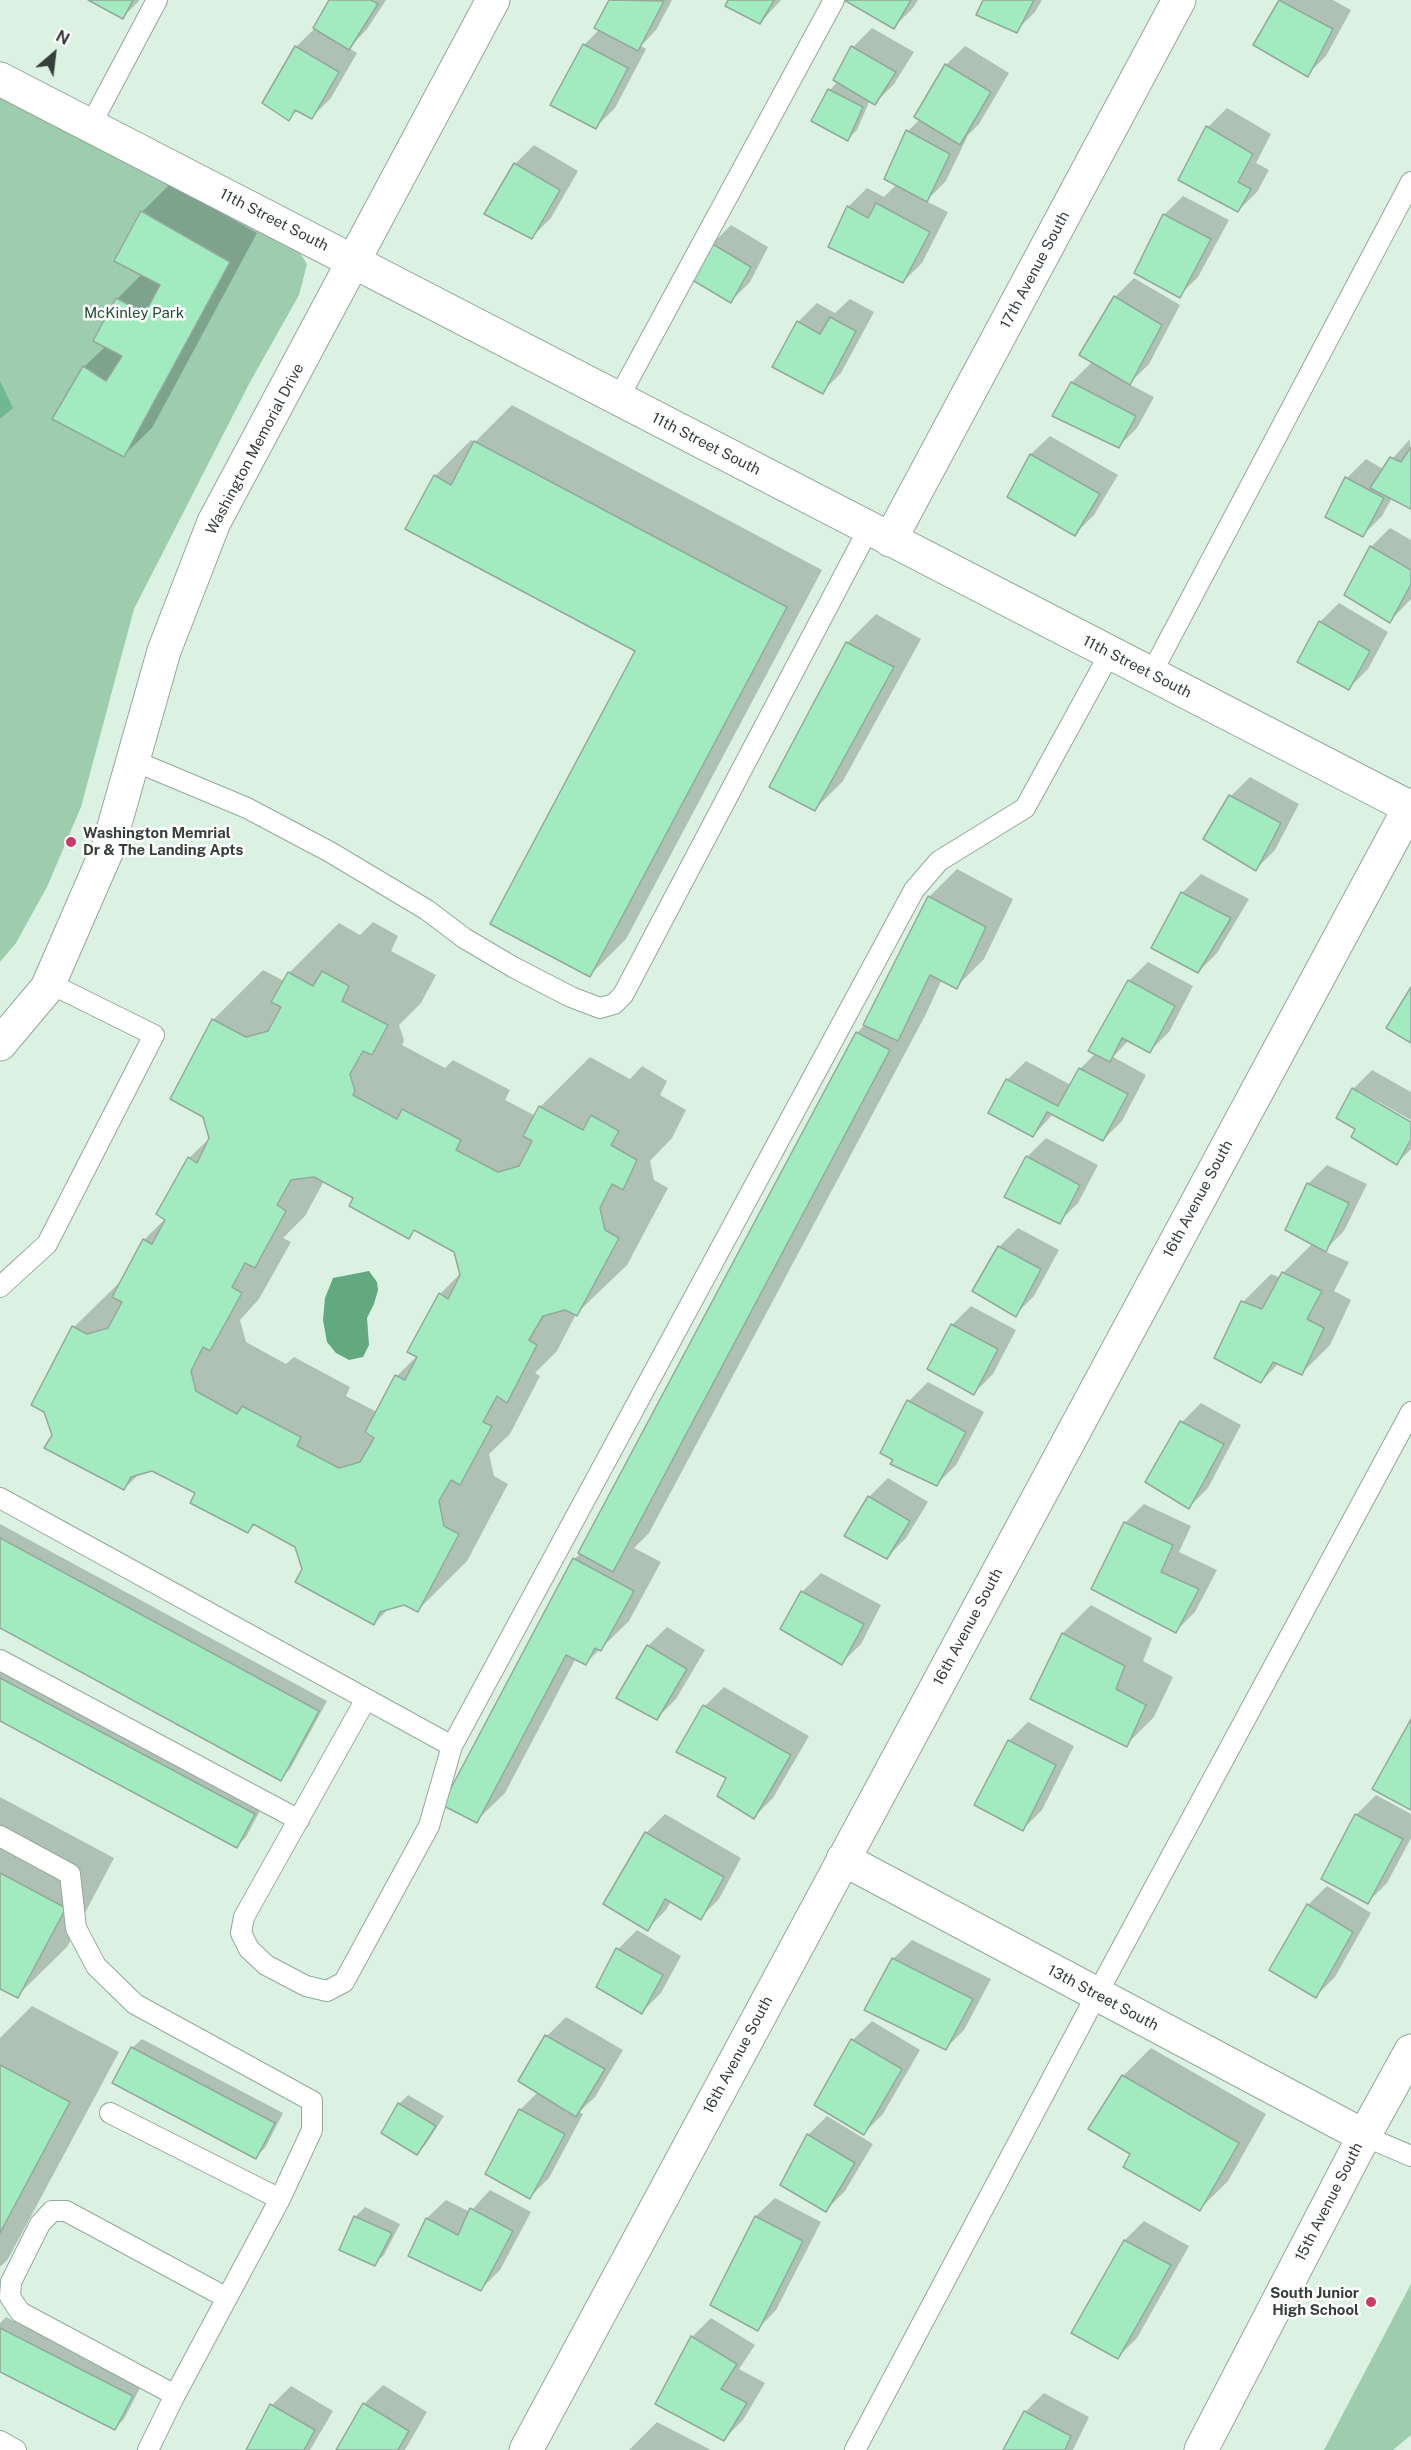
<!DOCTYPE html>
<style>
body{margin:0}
#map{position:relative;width:1411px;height:2450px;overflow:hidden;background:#dbf2e3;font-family:"Public Sans",sans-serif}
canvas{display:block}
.north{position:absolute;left:24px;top:24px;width:60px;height:60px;-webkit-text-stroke:4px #fff;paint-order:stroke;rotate:28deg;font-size:16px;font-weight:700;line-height:24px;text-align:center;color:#363f39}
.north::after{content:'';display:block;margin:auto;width:21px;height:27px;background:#363f39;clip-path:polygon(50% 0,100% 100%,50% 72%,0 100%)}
</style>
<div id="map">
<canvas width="1411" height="2450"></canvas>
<div class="north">N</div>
</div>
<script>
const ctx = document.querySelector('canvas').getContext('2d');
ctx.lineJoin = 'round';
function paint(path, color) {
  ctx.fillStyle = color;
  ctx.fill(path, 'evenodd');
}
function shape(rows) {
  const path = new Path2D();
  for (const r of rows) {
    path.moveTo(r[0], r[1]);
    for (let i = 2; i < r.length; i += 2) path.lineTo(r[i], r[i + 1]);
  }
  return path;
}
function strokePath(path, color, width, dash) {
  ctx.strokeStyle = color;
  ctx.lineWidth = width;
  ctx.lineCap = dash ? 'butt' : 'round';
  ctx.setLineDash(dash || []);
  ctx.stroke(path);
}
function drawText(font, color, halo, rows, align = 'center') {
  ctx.font = font + ' "Public Sans",sans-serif';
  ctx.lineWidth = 5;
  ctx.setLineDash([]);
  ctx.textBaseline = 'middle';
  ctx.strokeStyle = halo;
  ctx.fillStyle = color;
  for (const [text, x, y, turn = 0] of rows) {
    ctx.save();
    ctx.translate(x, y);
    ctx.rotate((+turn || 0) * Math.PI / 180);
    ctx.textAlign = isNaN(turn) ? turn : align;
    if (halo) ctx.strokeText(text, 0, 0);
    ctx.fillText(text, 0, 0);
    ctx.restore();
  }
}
paint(shape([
 [0,80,296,247,307,264,299,295,249,384,134,609,81,807,47,887,16,943,0,962],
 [1411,2284,1411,2435,1393,2450,1324,2450]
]), '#9eccaf');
paint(shape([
 [0,381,13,408,0,419]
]), '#71b78f');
paint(shape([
 [369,1271,377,1282,378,1290,374,1304,367,1318,369,1345,363,1357,349,1360,336,1353,327,1342,323,1320,325,1298,333,1278]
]), '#62a880');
paint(shape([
 [91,0,140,0,123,17],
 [331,0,386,0,367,29,349,48,357,53,331,98,312,117,298,110,288,119,296,47,315,28],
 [610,0,672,0,656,30,641,46,646,49,615,108,596,127,584,45,600,29,596,27],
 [730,0,781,0,760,23],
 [847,0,918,0,913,8,894,27],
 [985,0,1042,0,1035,12,1016,31],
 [1281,0,1333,0,1351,10,1326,56,1307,75,1255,45],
 [872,28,914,52,894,84,875,103,870,100,857,130,848,139,813,121,830,90,838,81,835,80,853,47],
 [965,46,1009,73,979,124,968,135,946,181,926,201,948,212,922,263,903,282,848,207,867,188,884,197,897,184,908,131,920,119,946,65],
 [1227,108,1271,134,1256,163,1269,170,1257,192,1238,211,1180,180,1208,127],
 [534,145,578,171,551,218,532,237,515,164],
 [170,184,257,233,152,428,123,456,84,367,106,346,95,340,117,299,142,274,142,212],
 [1183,196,1229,220,1198,277,1179,296,1136,273,1164,215],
 [731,225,768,247,750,282,731,301,712,244],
 [1134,278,1180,305,1149,364,1129,384,1154,397,1137,428,1118,447,1072,382,1093,361,1115,297],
 [850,299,874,312,841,373,822,392,798,322,817,303,835,313],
 [512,405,822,570,626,939,590,975,637,651,435,476,471,440,475,442],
 [1050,436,1118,475,1094,515,1075,534,1009,496,1031,454],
 [1410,439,1411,508,1392,498,1382,516,1363,535,1347,478,1366,459,1383,469],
 [1390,528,1411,540,1411,599,1390,621,1371,547],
 [1339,603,1388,632,1368,669,1349,688,1320,622],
 [876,614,921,639,843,781,815,809,771,786,847,643],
 [1250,777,1299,804,1275,850,1256,869,1231,796],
 [957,869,1013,899,984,959,956,987,942,979,926,1014,649,1533,634,1548,661,1562,629,1621,586,1663,576,1658,505,1793,476,1821,574,1559,580,1554,857,1033,865,1024,929,897],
 [1201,874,1249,899,1217,953,1198,972,1182,893],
 [373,922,398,936,391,951,436,975,421,1003,399,1025,404,1040,402,1045,445,1068,453,1060,510,1090,505,1100,536,1116,540,1107,590,1057,630,1079,642,1066,667,1081,660,1095,686,1110,672,1138,650,1161,654,1180,668,1188,627,1265,576,1314,557,1351,535,1373,540,1376,510,1434,489,1454,494,1476,508,1484,467,1561,417,1611,404,1603,390,1607,374,1624,304,1569,296,1546,256,1524,248,1532,197,1492,153,1469,140,1473,124,1489,53,1435,74,1327,124,1278,145,1239,166,1218,189,1158,211,1137,213,1020,263,970,284,981,289,973,339,923,360,935],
 [324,1181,355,1198,408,1237,415,1229,456,1251,461,1273,440,1294,417,1356,397,1376,377,1412,346,1396,350,1387,294,1357,286,1364,246,1342,240,1320,259,1299,291,1242,283,1238,305,1216],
 [1148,962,1193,986,1169,1032,1150,1051,1128,1041,1113,1057,1146,1075,1122,1121,1103,1140,1054,1113,1033,1136,990,1113,1007,1080,1026,1061,1071,1085,1080,1069,1096,1053,1129,981],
 [1372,1070,1411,1092,1411,1120,1357,1090,1357,1093,1411,1124,1411,1149,1397,1163,1357,1128,1353,1089],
 [1046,1138,1098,1165,1078,1203,1059,1222,1006,1197,1027,1157],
 [1327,1165,1367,1184,1344,1231,1324,1251,1349,1262,1334,1291,1351,1300,1330,1345,1302,1373,1279,1363,1261,1382,1243,1302,1271,1274,1279,1277,1313,1243,1308,1184],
 [1018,1228,1059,1250,1034,1296,1015,1315,999,1247],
 [971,1306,1016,1330,993,1374,974,1393,952,1325],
 [928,1382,984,1412,956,1465,937,1484,909,1401],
 [1201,1403,1241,1425,1208,1488,1189,1507,1147,1482,1182,1422],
 [888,1478,928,1502,906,1538,887,1557,869,1497],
 [1144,1504,1191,1526,1179,1552,1217,1570,1195,1612,1176,1631,1093,1589,1125,1523],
 [0,1524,327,1701,290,1769,281,1779,0,1626],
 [821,1573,881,1605,861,1644,842,1663,802,1592],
 [1091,1605,1152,1638,1143,1661,1173,1677,1154,1717,1126,1745,1032,1698,1063,1633],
 [667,1627,705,1650,676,1699,657,1718,648,1646],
 [0,1664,263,1805,246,1837,236,1847,0,1720],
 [724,1687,809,1736,773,1798,754,1817,728,1778,705,1706],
 [1028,1722,1074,1746,1042,1810,1023,1829,976,1804,1009,1741],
 [1376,1795,1411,1814,1411,1838,1387,1883,1368,1902,1323,1878,1357,1814],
 [0,1797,114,1858,67,1947,17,1996,0,1987],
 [665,1814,741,1858,719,1899,700,1918,671,1901,666,1910,647,1929,646,1833],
 [1327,1886,1371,1913,1335,1977,1316,1996,1308,1905],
 [637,1930,681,1956,661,1993,642,2012,598,1986,618,1949],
 [912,1940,991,1979,964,2030,945,2049,893,1959],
 [32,2006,119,2052,8,2259,0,2267,0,2038],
 [566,2017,623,2050,595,2097,579,2112,583,2114,549,2178,530,2197,520,2110,538,2092,520,2081,547,2036],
 [872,2021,920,2050,883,2114,864,2133,853,2040],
 [142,2039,283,2113,265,2148,255,2157,132,2048],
 [1151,2048,1266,2114,1228,2181,1200,2209,1132,2154,1123,2076],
 [408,2095,444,2116,426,2144,417,2153,399,2104],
 [827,2116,873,2144,845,2191,826,2210,808,2135],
 [490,2190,531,2212,500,2270,481,2289,410,2255,427,2218,446,2200,470,2212],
 [775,2198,821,2222,776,2310,758,2329,712,2305,756,2216],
 [365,2207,400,2224,384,2255,374,2264,341,2249,355,2217],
 [1144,2221,1189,2246,1137,2338,1118,2357,1125,2240],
 [6,2317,141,2386,124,2419,115,2428,0,2370,0,2323],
 [711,2318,755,2345,739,2369,765,2383,743,2420,724,2439,692,2337],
 [383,2385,427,2412,405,2450,338,2450,364,2404],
 [291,2386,333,2411,310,2450,250,2450,272,2405],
 [1044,2393,1089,2417,1073,2450,1005,2450,1025,2412],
 [657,2422,711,2450,629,2450]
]), '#0003');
const building = shape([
 [88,0,133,0,123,19,88,0],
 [329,0,371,0,378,4,349,50,313,28,329,0],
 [609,0,664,1,638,51,594,28,609,0],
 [728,0,774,0,760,24,725,6,728,0],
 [844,0,911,0,894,29,844,0],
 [983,0,1034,0,1017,33,976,15,983,0],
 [1279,0,1333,29,1308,77,1253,45,1279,0],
 [583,44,628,68,596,129,550,105,583,44],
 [295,46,339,72,312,119,295,110,289,121,262,103,295,46],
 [851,46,896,72,875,105,833,80,851,46],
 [945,64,991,92,960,145,914,117,945,64],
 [828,89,863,107,848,141,811,121,828,89],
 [1206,126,1253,154,1238,182,1251,189,1238,212,1178,180,1206,126],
 [906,130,950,154,927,202,884,179,906,130],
 [514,163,560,190,532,239,484,214,514,163],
 [876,203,930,232,903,283,828,247,847,206,868,218,876,203],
 [141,211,230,262,124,457,52,419,83,366,106,381,122,356,93,341,116,298,145,313,160,285,114,261,141,211],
 [1163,214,1211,239,1180,298,1134,273,1163,214],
 [711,243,751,267,731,303,689,278,711,243],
 [1114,296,1162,325,1130,385,1079,355,1114,296],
 [830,317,856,331,823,394,772,367,797,321,820,334,830,317],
 [1071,382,1136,416,1119,448,1052,416,1071,382],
 [474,441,787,607,590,977,490,924,635,651,405,529,434,475,451,485,474,441],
 [1411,447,1411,509,1370,488,1390,457,1401,462,1411,447],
 [1030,454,1100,494,1075,536,1007,497,1030,454],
 [1345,477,1384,498,1363,537,1325,517,1345,477],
 [1370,546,1411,570,1411,584,1390,623,1344,595,1370,546],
 [1319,621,1370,651,1349,690,1297,662,1319,621],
 [846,642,894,667,815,811,769,787,846,642],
 [1229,795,1281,823,1256,871,1203,839,1229,795],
 [1181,892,1231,918,1198,973,1151,948,1181,892],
 [928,896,986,927,957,989,930,975,898,1041,863,1025,928,896],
 [322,971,349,986,342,1001,388,1025,372,1055,363,1051,350,1074,355,1091,353,1095,397,1119,402,1109,461,1140,456,1150,498,1172,519,1166,532,1141,523,1136,539,1106,583,1130,591,1115,619,1131,611,1145,637,1160,623,1190,612,1184,600,1208,605,1230,619,1238,577,1316,565,1310,543,1316,529,1340,537,1345,507,1403,497,1396,483,1422,492,1426,460,1485,451,1480,439,1501,444,1526,459,1534,418,1612,404,1605,380,1612,374,1625,295,1582,302,1569,295,1547,253,1524,248,1533,190,1503,195,1493,152,1471,131,1477,124,1490,44,1448,52,1435,44,1412,31,1405,72,1326,87,1334,108,1328,122,1302,112,1297,143,1239,152,1244,165,1220,156,1214,188,1157,197,1163,209,1138,203,1117,170,1099,212,1019,246,1037,268,1031,281,1007,271,1002,288,972,313,986,322,971],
 [314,1177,353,1198,349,1206,409,1239,414,1230,454,1252,460,1275,448,1299,439,1293,407,1352,417,1357,405,1380,395,1375,365,1432,374,1438,360,1462,339,1468,297,1446,301,1437,242,1406,237,1414,196,1391,191,1371,203,1347,210,1351,242,1293,232,1287,245,1263,255,1268,286,1211,277,1205,291,1180,314,1177],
 [1128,980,1175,1006,1150,1053,1122,1038,1110,1062,1088,1051,1128,980],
 [1411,987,1411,1043,1386,1028,1411,987],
 [856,1032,890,1050,613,1572,578,1553,856,1032],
 [1079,1068,1128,1094,1103,1141,1047,1112,1033,1137,988,1113,1006,1079,1058,1106,1079,1068],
 [1352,1088,1411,1122,1411,1139,1397,1165,1351,1137,1355,1129,1336,1118,1352,1088],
 [1026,1156,1080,1185,1060,1224,1004,1197,1026,1156],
 [1307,1183,1349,1203,1326,1252,1285,1230,1307,1183],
 [998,1246,1041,1269,1016,1317,972,1291,998,1246],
 [1282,1272,1322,1291,1307,1319,1324,1328,1302,1375,1273,1362,1261,1383,1214,1358,1241,1301,1262,1309,1282,1272],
 [951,1324,998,1349,974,1395,927,1369,951,1324],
 [907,1400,966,1432,937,1486,890,1464,893,1460,880,1453,907,1400],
 [1180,1421,1224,1444,1189,1509,1145,1482,1180,1421],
 [868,1496,910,1521,887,1559,844,1536,868,1496],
 [1124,1522,1173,1545,1161,1572,1199,1589,1176,1633,1091,1589,1124,1522],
 [0,1538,319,1711,281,1781,0,1628,0,1538],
 [573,1558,634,1591,601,1651,595,1648,586,1665,566,1655,477,1823,442,1805,573,1558],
 [801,1591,864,1624,842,1665,780,1629,801,1591],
 [1062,1633,1125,1666,1116,1689,1146,1705,1127,1747,1030,1699,1062,1633],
 [647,1645,687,1669,657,1720,616,1698,647,1645],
 [0,1678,255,1814,237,1848,0,1721,0,1678],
 [703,1705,791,1755,754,1819,717,1796,726,1778,676,1752,703,1705],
 [1411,1719,1411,1810,1372,1789,1411,1719],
 [1008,1740,1056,1765,1023,1831,974,1805,1008,1740],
 [1355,1814,1403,1839,1368,1904,1321,1879,1355,1814],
 [645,1832,724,1877,701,1920,665,1899,648,1931,603,1904,645,1832],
 [0,1873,66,1908,18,1998,0,1989,0,1873],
 [1307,1904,1353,1932,1316,1998,1269,1970,1307,1904],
 [616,1948,663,1975,642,2014,596,1987,616,1948],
 [892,1958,973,1999,946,2050,864,2010,892,1958],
 [545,2035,605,2069,576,2117,518,2081,545,2035],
 [851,2039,902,2069,864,2135,814,2105,851,2039],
 [131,2047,275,2123,256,2159,112,2083,131,2047],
 [0,2065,70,2102,0,2233,0,2065],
 [1122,2075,1239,2143,1200,2211,1123,2167,1130,2154,1088,2129,1122,2075],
 [398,2103,436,2126,417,2155,381,2133,398,2103],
 [519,2109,565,2134,530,2199,485,2174,519,2109],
 [807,2134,855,2163,826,2212,780,2185,807,2134],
 [470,2208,513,2231,481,2291,408,2256,426,2218,458,2235,470,2208],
 [354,2216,392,2233,375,2266,339,2250,354,2216],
 [755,2216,803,2241,758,2331,710,2305,755,2216],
 [1124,2240,1171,2265,1118,2359,1071,2333,1124,2240],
 [0,2328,133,2396,115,2430,0,2372,0,2328],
 [691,2336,737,2364,721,2389,747,2403,724,2441,655,2404,691,2336],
 [363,2403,409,2431,398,2450,336,2450,363,2403],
 [270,2404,315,2430,304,2450,246,2450,270,2404],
 [1024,2411,1071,2436,1065,2450,1003,2450,1024,2411]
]);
paint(building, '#a2eac0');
strokePath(building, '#93a99b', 1.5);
const service = shape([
 [90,126,157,0],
 [618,399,834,0],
 [1151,674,1411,182],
 [132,760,247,808,330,852,427,910,464,938,513,967,571,997,600,1008,614,1004,623,995,869,528],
 [0,1287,47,1244,154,1035,49,983],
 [0,1498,452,1746,914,890,939,861,1025,808,1110,653],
 [0,1660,299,1820],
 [366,1699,244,1917,241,1933,249,1949,266,1965,306,1986,327,1991,344,1982,429,1826,452,1746],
 [0,1836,70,1874,76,1928,96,1966,135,2004,312,2101,312,2130,280,2199,175,2395,148,2450],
 [110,2113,280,2199],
 [1364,2136,1411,2156],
 [175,2395,20,2312,10,2297,11,2282,40,2224,52,2211,66,2211,227,2298],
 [0,2441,16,2450],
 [855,2450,1097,1994,1411,1412]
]);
const minor = shape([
 [0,79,1411,808],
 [890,540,1179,0],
 [843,1859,1364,2136],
 [526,2450,1411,805],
 [1201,2450,1364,2136,1411,2051]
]);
const tertiary = shape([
 [0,1044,47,988,108,848,164,651,214,522,493,0]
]);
strokePath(service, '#93a89b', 22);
strokePath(minor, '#93a89b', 35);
strokePath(tertiary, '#93a89b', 35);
strokePath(service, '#fff', 20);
strokePath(minor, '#fff', 33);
strokePath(tertiary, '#fff', 33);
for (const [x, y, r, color] of [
 [71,842,6,"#c93a64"],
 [1371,2302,6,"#c93a64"]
]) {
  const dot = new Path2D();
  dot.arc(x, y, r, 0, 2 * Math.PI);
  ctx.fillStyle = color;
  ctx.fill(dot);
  strokePath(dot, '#fff', 2);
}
drawText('15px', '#363f39', '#fff', [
 ["11th Street South",274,220,27],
 ["17th Avenue South",1035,270,-62],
 ["11th Street South",706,444,27],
 ["Washington Memorial Drive",255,449,-62],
 ["11th Street South",1137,667,27],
 ["16th Avenue South",1198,1199,-62],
 ["16th Avenue South",968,1627,-62],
 ["13th Street South",1103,1998,28],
 ["16th Avenue South",738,2055,-62],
 ["15th Avenue South",1329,2202,-63]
]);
drawText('15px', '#1b5135', '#fff', [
 ["McKinley Park",134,313]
]);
drawText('bold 15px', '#363f39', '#fff', [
 ["Washington Memrial",83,833],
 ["Dr & The Landing Apts",83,850],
 ["South Junior",1359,2293,"right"],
 ["High School",1359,2310,"right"]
], 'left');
</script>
